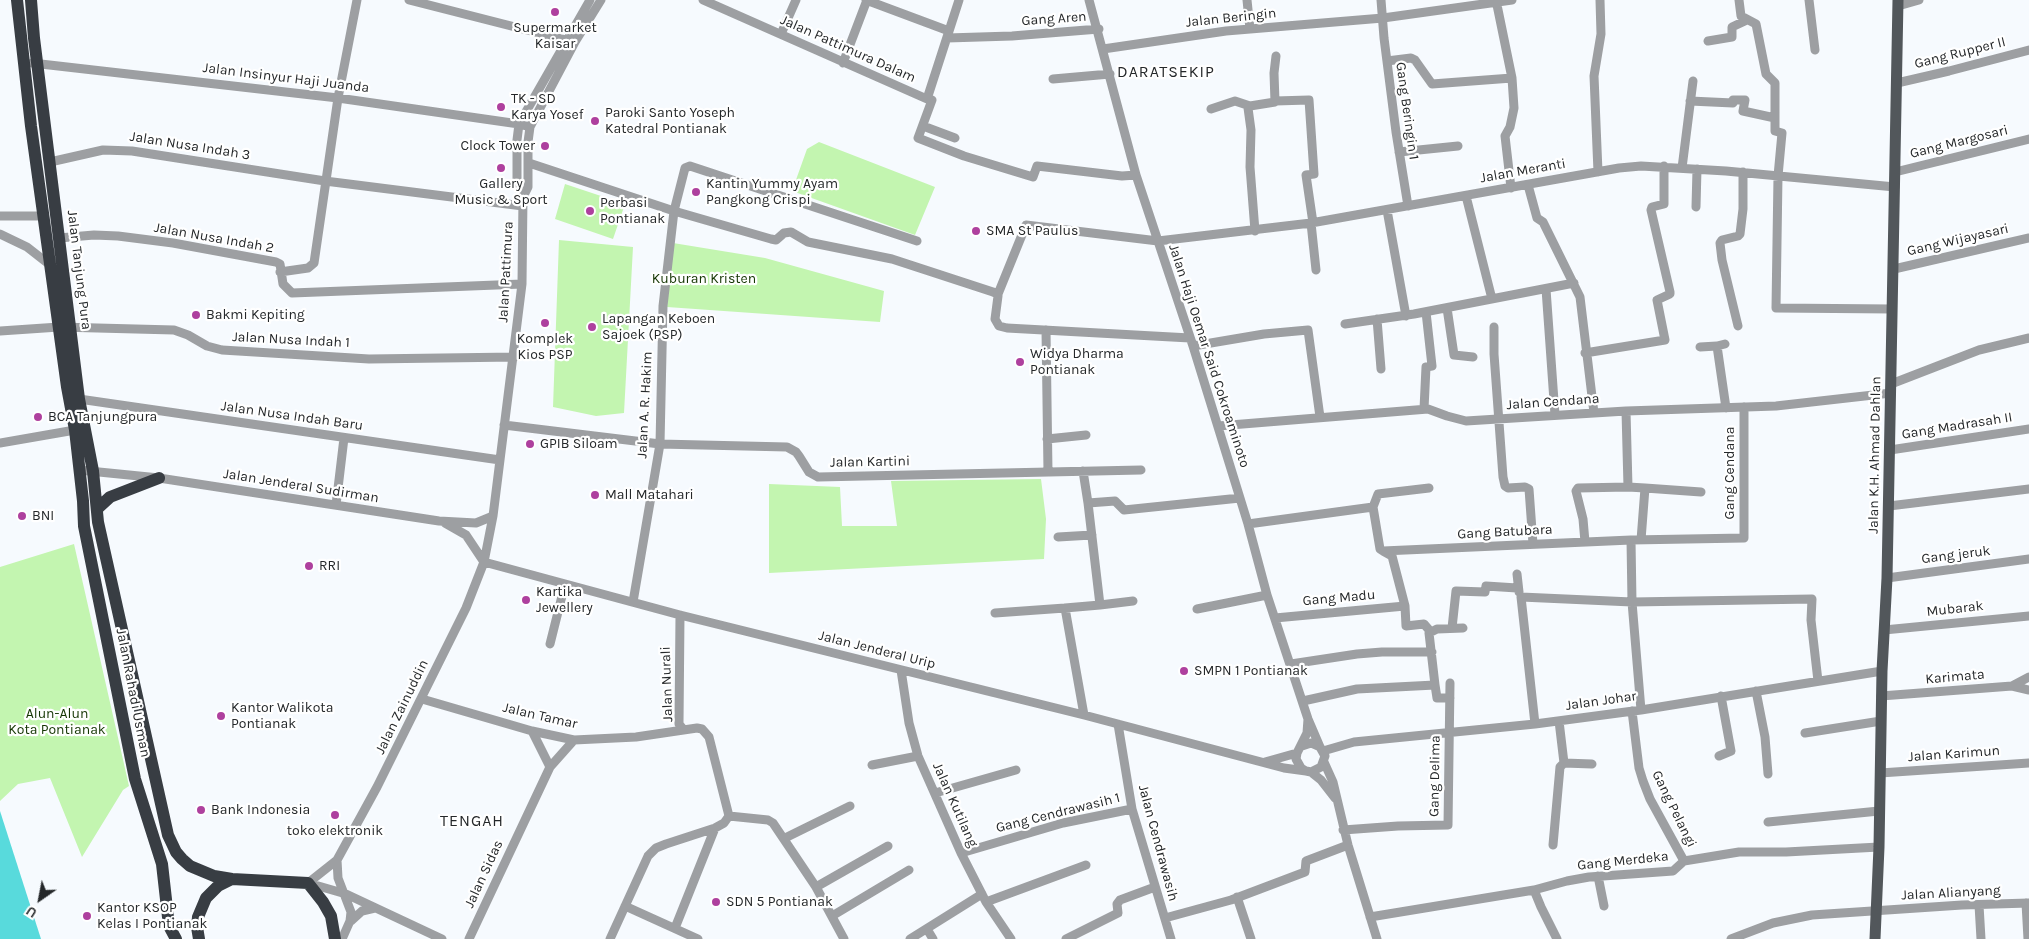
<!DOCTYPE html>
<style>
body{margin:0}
#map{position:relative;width:2029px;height:939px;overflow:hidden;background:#f6fafe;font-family:Karla,sans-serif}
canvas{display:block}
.north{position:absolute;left:15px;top:874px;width:50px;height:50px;-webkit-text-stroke:4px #fff;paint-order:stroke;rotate:213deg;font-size:14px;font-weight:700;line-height:20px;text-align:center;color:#25282a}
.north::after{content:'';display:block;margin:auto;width:18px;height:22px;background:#25282a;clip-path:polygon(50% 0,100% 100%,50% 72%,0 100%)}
</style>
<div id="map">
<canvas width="2029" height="939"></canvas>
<div class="north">U</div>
</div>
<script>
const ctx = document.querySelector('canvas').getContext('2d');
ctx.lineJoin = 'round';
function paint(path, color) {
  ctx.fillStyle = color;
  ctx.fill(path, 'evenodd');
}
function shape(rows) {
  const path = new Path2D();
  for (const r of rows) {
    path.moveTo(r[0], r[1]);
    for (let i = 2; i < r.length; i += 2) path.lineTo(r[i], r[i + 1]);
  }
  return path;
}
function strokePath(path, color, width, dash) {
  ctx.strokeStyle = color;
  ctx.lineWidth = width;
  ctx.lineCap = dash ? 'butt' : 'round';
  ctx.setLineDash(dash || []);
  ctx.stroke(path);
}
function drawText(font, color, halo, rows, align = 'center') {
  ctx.font = font + ' Karla,sans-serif';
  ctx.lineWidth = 4.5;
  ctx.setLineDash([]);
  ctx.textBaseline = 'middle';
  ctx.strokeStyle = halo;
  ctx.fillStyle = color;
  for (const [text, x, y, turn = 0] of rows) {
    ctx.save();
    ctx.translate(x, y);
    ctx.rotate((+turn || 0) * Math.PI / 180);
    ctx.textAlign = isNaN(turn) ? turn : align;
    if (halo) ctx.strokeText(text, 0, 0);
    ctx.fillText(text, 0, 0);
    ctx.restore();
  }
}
paint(shape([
 [819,142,935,187,915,235,792,191,807,149],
 [565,184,625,204,613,239,555,219],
 [559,240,633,247,624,413,596,416,553,407],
 [673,243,765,258,884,291,880,322,667,307],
 [1041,479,1046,519,1044,559,769,573,769,484,840,487,842,526,897,526,891,481],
 [74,544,129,786,123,790,82,857,50,778,18,784,0,801,0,567]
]), '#c3f5b0');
paint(shape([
 [0,811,41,939,0,939]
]), '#58dadc');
strokePath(shape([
 [409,0,570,41],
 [703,0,927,99,949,31],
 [866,0,949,31,959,0],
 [1089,0,1136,175,1193,346,1248,524,1267,595,1308,719,1320,747],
 [1247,0,1250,29],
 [1381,0,1384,38,1396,132,1408,206],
 [1496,0,1512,78,1514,108,1510,127,1505,136,1511,188],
 [1739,0,1741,16,1756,24,1766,74,1775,83,1775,131,1782,133,1778,176,1776,308,1892,309],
 [1809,0,1815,50],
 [1898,6,1919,0],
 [781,34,796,0],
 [947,38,1012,36,1099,29],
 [1708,41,1732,37,1732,27,1747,20],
 [1103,49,1226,31,1383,18,1512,0],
 [1387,61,1411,58,1415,60,1432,84,1512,78],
 [32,63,338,98,519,124,530,127],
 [843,63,867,0],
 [1053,79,1110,74],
 [1897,83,1949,71,2029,50],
 [932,100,918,138,964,156,1033,177,1037,166,1122,176,1136,175],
 [1275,101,1309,100,1314,174,1306,175,1313,223],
 [1690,101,1733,103,1733,100,1745,100,1743,111,1775,118],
 [1211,109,1235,101,1250,106],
 [923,126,955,138],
 [1399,152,1458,146],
 [50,162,103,150,132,151,325,181,523,206],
 [529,163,674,211,663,306,660,444,633,602],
 [1682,168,1693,81],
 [1598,172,1594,76,1601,34,1600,0],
 [1895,172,2029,139],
 [1528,185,1537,218,1543,222,1580,297,1594,413],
 [1466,196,1492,299],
 [523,197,517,185,517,140,519,124,590,0],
 [1696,207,1697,169],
 [1387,210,1406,316],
 [0,216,44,216],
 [1311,223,1316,270],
 [1255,231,1250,167,1251,130,1248,108,1250,106,1275,102,1274,73,1276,56],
 [0,234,27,247,50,265],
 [59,238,94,235,118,236,173,243,276,262,280,264,283,284,292,293,522,284],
 [917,241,690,166,685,168,674,211,771,239,776,240,784,233,791,232,808,242,892,259,993,292,998,294,998,296,995,319,999,326,1007,328,1190,338],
 [1894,269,2029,238],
 [280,272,308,268,314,263,338,98,357,0],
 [1546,289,1555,415],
 [998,294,1026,225,1158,241,1311,223,1619,168,1641,166,1726,171,1895,187],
 [1447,308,1454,355,1473,357],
 [1377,319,1381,369],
 [1345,324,1414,314,1574,283],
 [1738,326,1722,260,1720,243,1722,240,1738,236,1740,234,1743,209,1743,172],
 [1494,327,1494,354,1503,477,1505,486,1508,488,1525,487,1529,489,1533,544],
 [1046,330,1048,472],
 [0,331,59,327,174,330,188,335,207,346,222,350,369,359,515,357],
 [1725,344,1717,346,1726,408],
 [1193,346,1264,334,1308,330,1320,417],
 [1700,347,1717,346],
 [1585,353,1665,340,1657,300,1670,294,1670,292,1651,210,1652,207,1664,204,1664,166],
 [1891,384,1979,350,2029,338],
 [79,399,500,460],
 [1424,409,1426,367,1432,366,1426,312],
 [1626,411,1628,487],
 [504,425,660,444,787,447,796,452,799,456,809,472,818,477,1141,470],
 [1218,426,1428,409,1447,416,1466,421,1626,411,1776,406,1891,393],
 [1047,439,1086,435],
 [0,443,75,430],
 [1890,450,2029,429],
 [79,470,159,478,439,521,476,523,493,516],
 [1083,471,1088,503,1115,501,1124,510,1240,498],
 [336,505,344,438],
 [1889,506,2029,489],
 [1373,507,1378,494,1429,488],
 [445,523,466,535,484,562],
 [1248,524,1373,507,1380,549,1383,551,1631,540,1632,602,1641,710],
 [1058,537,1092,535],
 [1631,540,1744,538,1744,407],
 [1641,540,1645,488,1701,492],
 [1585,542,1583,519,1576,491,1578,488,1628,487,1645,488],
 [1383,551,1392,556,1405,606,1406,626,1424,624,1430,631],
 [484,562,680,615,1084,715,1284,768,1306,771],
 [1517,574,1519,592],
 [1887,578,2029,559],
 [1100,605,1133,601],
 [1197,609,1267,595],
 [995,613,1065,608],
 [680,615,679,724,683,729],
 [1275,618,1405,606],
 [1452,628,1456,591,1485,592,1486,586,1517,588],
 [1884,630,2029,616],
 [550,644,565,584],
 [1291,664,1357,654,1382,652,1432,652],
 [901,670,909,723,918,756,961,853,986,902,1011,939],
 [1435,685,1437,698,1450,698],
 [2012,686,2029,690],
 [1756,691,1765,737,1768,774],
 [1881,696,2012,686,2029,677],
 [422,699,532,731,574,740,636,737,697,728,702,729,709,737,729,816,768,820,773,823,816,887,844,939],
 [1303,701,1357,689,1435,685,1429,633,1437,629,1463,628],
 [1632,711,1639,768,1643,781,1650,799,1684,861],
 [1084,715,1065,608,1100,605,1088,503],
 [1559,721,1564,763,1592,764],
 [1118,724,1132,809,1171,939],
 [1535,724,1521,597,1632,602,1812,599,1811,620,1818,681],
 [532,731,550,767],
 [1805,733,1881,721],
 [1302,746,1311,743,1320,747,1325,756,1321,767,1311,772,1306,771,1301,768,1296,759,1297,753,1307,733,1308,719],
 [1323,751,1354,742,1535,724,1641,710,1882,671],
 [1719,756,1731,751,1721,696],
 [1265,762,1297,753],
 [1324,762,1333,782,1348,845,1377,939],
 [872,765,918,756],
 [1311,772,1321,780,1335,798],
 [1880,773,2029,763],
 [935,793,1016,770],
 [1768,822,1879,811],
 [1343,830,1398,826,1448,825,1450,683],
 [785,838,850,806],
 [1553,845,1560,767,1564,763],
 [961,853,1063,823,1132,809],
 [337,860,338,878,351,912,350,921,342,939],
 [1598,876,1604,906],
 [308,883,337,860,377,787,466,608,484,562,493,516,522,284,523,197,528,187,528,142,530,127,575,42,601,0],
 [308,883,346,894,442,939],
 [816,887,888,846],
 [1534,890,1541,907,1557,939],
 [1237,897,1251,939],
 [986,902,1086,865],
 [2026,903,2028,939],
 [1979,905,1981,939],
 [625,906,698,939],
 [832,916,909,870],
 [1370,917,1534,890,1567,881,1589,877,1673,871,1684,861,1739,852,1786,852,1879,847],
 [1165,918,1231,900,1305,872,1306,861,1348,845],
 [351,921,362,911,375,908],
 [675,928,715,828],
 [927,929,933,939],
 [469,939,550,767,574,740],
 [610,939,648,856,656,848,666,844,715,828,724,823,729,816],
 [910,939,982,894],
 [1066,939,1118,913,1117,904,1120,900,1155,887],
 [1731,939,1773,923,1812,915,1962,905,2029,903]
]), '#9d9fa2', 9);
strokePath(shape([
 [1875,939,1879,847,1882,671,1887,578,1898,0]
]), '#52575b', 11);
strokePath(shape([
 [17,0,31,126,67,387,75,430,83,501,84,526,135,779,162,864,169,926,176,939],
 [31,0,34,38,79,399,93,471,98,522,168,835,176,852,182,859,190,866,214,876,232,879,308,883,323,902,331,916,335,939],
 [98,508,110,497,159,478],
 [199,939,197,927,198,917,206,898,218,886,232,879]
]), '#383d43', 12);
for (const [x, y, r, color] of [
 [555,12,5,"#ae409e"],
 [501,107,5,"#ae409e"],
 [595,121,5,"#ae409e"],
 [545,146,5,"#ae409e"],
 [501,168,5,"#ae409e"],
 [696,192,5,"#ae409e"],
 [590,211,5,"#ae409e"],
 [976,231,5,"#ae409e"],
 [196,315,5,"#ae409e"],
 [545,323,5,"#ae409e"],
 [592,327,5,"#ae409e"],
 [1020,362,5,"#ae409e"],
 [38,417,5,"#ae409e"],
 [530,444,5,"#ae409e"],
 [595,495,5,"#ae409e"],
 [22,516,5,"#ae409e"],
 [309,566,5,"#ae409e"],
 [526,600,5,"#ae409e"],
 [1184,671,5,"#ae409e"],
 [221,716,5,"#ae409e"],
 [201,810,5,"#ae409e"],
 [335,815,5,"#ae409e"],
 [716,902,5,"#ae409e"],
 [87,916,5,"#ae409e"]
]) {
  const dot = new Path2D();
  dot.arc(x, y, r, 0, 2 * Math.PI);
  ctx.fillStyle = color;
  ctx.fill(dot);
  strokePath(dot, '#fff', 2);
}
drawText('14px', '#25282a', '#fff', [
 ["Jalan Beringin",1231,18,-6],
 ["Gang Aren",1054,19,-4],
 ["Jalan Pattimura Dalam",848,49,24],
 ["Gang Rupper II",1960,53,-14],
 ["Jalan Insinyur Haji Juanda",286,78,7],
 ["Gang Beringin 1",1407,111,82],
 ["Gang Margosari",1959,142,-14],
 ["Jalan Nusa Indah 3",190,146,9],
 ["Jalan Meranti",1523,171,-10],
 ["Jalan Nusa Indah 2",214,238,10],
 ["Gang Wijayasari",1958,240,-13],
 ["Jalan Tanjung Pura",79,270,83],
 ["Jalan Pattimura",506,272,-87],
 ["Jalan Nusa Indah 1",291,340,3],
 ["Jalan Haji Oemar Said Cokroaminoto",1209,356,72],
 ["Jalan Cendana",1553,402,-4],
 ["Jalan A. R. Hakim",645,405,-87],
 ["Jalan Nusa Indah Baru",292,416,8],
 ["Gang Madrasah II",1957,426,-9],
 ["Jalan K.H. Ahmad Dahlan",1875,455,-89],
 ["Jalan Kartini",870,462,-1],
 ["Gang Cendana",1730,473,-90],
 ["Jalan Jenderal Sudirman",301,486,9],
 ["Gang Batubara",1505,532,-3],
 ["Gang jeruk",1956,555,-7],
 ["Gang Madu",1339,598,-5],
 ["Mubarak",1955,609,-6],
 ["Jalan Jenderal Urip",877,650,14],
 ["Karimata",1955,677,-5],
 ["Jalan Nurali",667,684,-92],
 ["Jalan Rahadi Usman",133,693,79],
 ["Jalan Johar",1601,701,-8],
 ["Jalan Zainuddin",402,707,-64],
 ["Jalan Tamar",540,716,13],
 ["Jalan Karimun",1954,754,-4],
 ["Gang Delima",1435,776,-89],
 ["Jalan Kutilang",955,805,66],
 ["Gang Pelangi",1674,809,64],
 ["Gang Cendrawasih 1",1058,813,-14],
 ["Jalan Cendrawasih",1158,843,75],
 ["Gang Merdeka",1623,861,-6],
 ["Jalan Sidas",484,874,-65],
 ["Jalan Alianyang",1951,893,-3]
]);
drawText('14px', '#25282a', '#fff', [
 ["Supermarket",555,28,"center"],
 ["Kaisar",555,44,"center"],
 ["TK - SD",511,99],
 ["Karya Yosef",511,115],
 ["Paroki Santo Yoseph",605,113],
 ["Katedral Pontianak",605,129],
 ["Clock Tower",535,146,"right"],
 ["Gallery",501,184,"center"],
 ["Music & Sport",501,200,"center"],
 ["Kantin Yummy Ayam",706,184],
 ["Pangkong Crispi",706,200],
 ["Perbasi",600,203],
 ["Pontianak",600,219],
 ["SMA St Paulus",986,231],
 ["Bakmi Kepiting",206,315],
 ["Lapangan Keboen",602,319],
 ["Sajoek (PSP)",602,335],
 ["Komplek",545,339,"center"],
 ["Kios PSP",545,355,"center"],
 ["Widya Dharma",1030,354],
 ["Pontianak",1030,370],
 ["BCA Tanjungpura",48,417],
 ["GPIB Siloam",540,444],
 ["Mall Matahari",605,495],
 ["BNI",32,516],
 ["RRI",319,566],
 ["Kartika",536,592],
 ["Jewellery",536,608],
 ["SMPN 1 Pontianak",1194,671],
 ["Kantor Walikota",231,708],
 ["Pontianak",231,724],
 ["Bank Indonesia",211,810],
 ["toko elektronik",335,831,"center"],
 ["SDN 5 Pontianak",726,902],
 ["Kantor KSOP",97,908],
 ["Kelas I Pontianak",97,924]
], 'left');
drawText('14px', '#143502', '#fff', [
 ["Kuburan Kristen",704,279],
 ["Alun-Alun",57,714],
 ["Kota Pontianak",57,730]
]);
ctx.letterSpacing = '1px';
drawText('16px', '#25282a', '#fff', [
 ["DARATSEKIP",1166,72],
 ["TENGAH",472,821]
]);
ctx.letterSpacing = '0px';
</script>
